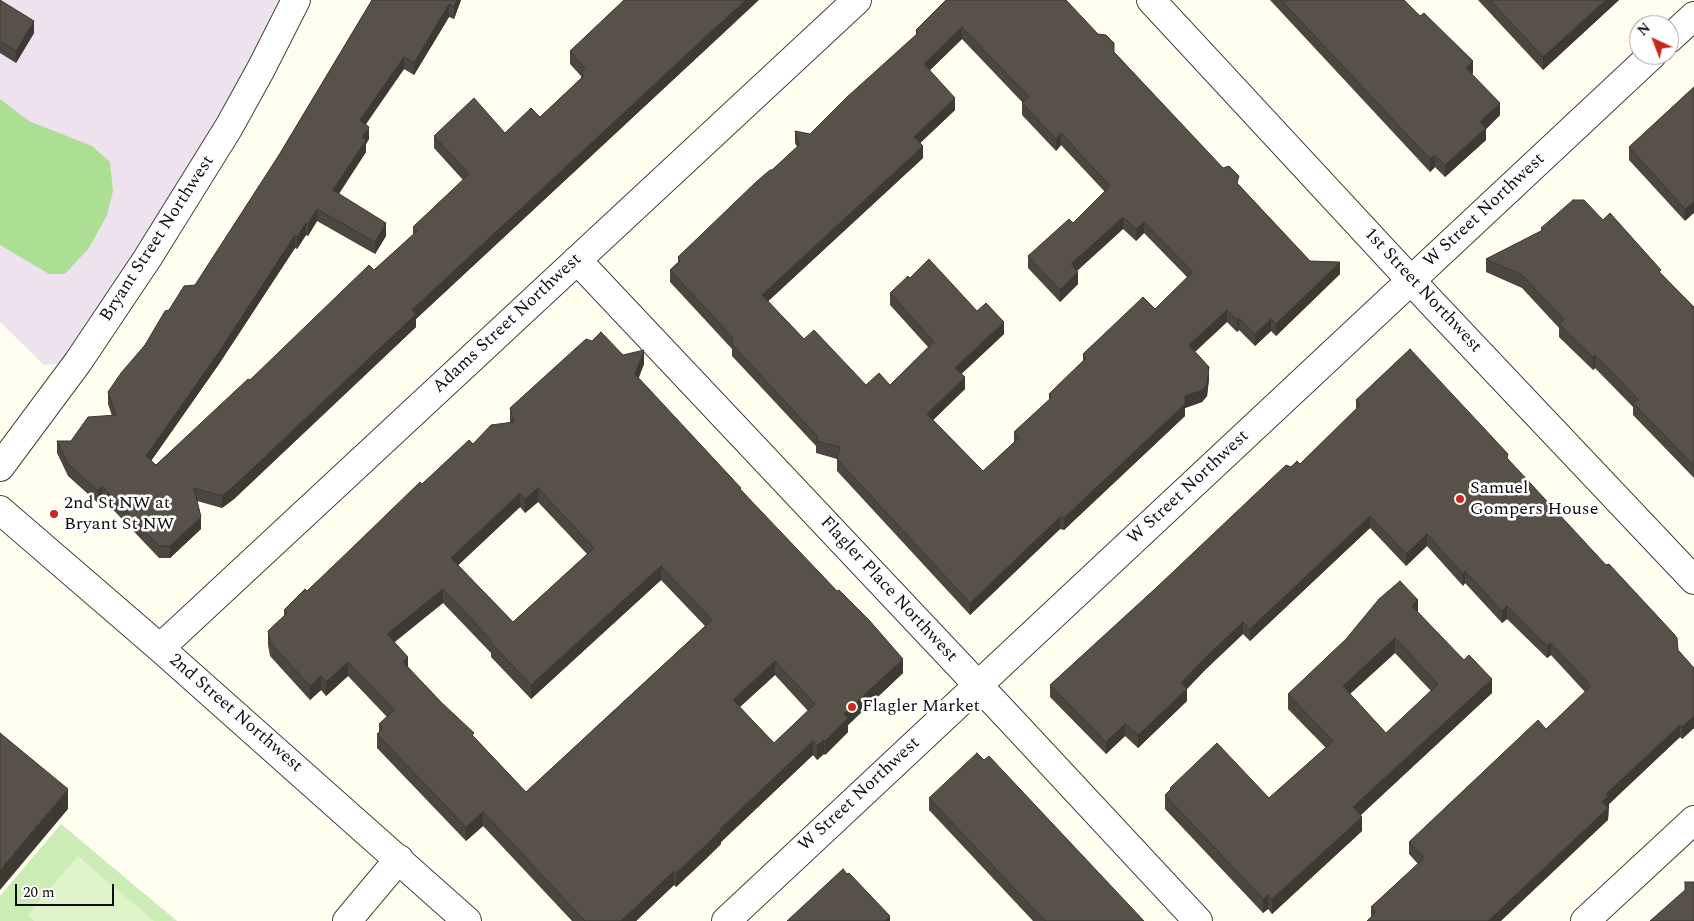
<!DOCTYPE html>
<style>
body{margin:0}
#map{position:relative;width:1694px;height:921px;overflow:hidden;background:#fffeef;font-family:Spectral,serif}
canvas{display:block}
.north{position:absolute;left:1629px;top:15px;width:50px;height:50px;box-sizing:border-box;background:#fff;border:1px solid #9f9f9f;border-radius:50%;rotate:317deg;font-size:14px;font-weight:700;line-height:20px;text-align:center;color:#0e0e0e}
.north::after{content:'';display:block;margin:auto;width:18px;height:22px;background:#c8291c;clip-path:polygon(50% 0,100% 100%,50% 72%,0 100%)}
.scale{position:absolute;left:15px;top:884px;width:99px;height:22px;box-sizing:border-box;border:2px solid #0e0e0e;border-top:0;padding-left:6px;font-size:15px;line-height:18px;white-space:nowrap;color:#0e0e0e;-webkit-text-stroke:4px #fff;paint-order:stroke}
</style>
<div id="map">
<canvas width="1694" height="921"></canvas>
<div class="north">N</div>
<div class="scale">20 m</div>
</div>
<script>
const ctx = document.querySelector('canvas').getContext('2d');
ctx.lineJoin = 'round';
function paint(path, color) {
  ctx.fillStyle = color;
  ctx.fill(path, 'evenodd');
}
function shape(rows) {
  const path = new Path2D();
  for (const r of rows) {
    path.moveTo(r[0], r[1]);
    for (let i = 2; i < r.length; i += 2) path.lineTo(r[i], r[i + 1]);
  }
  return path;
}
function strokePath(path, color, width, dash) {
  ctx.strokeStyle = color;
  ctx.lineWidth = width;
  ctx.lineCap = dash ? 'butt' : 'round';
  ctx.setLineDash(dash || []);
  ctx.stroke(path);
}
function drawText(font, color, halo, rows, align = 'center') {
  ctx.font = font + ' Spectral,serif';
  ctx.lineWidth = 5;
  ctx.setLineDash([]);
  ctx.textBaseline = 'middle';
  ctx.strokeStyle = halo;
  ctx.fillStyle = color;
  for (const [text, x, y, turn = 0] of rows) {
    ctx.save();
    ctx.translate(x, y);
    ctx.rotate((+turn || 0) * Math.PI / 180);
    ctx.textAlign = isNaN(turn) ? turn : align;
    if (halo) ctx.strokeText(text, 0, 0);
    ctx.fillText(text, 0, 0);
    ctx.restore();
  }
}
paint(shape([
 [0,0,288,0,78,362,44,365,0,322]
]), '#ede2ed');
paint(shape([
 [61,824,177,921,0,921,0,896]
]), '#cbecb5');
paint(shape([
 [0,99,29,121,92,146,110,162,113,191,107,215,89,248,65,274,49,274,0,245]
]), '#acde94');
paint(shape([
 [78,856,154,921,34,921,27,915]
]), '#dff3c8');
const minor = shape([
 [1669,39,1694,16],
 [577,260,1009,718,1198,921],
 [0,467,78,362,147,259,229,127,261,69,296,0],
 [0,510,160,648,467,921],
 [160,648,857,0],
 [347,921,399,859],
 [726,921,1652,55],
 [1585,921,1694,820]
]);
const tertiary = shape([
 [1151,0,1431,302,1694,580]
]);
strokePath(minor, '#414141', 30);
strokePath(tertiary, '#414141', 30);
strokePath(minor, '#fff', 28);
strokePath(tertiary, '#fff', 28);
paint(shape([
 [0,0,34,33,16,63,0,53],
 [372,0,461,0,454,19,449,17,414,75,404,69,365,124,369,139,366,144,366,152,339,194,386,236,375,254,317,221,308,236,306,235,297,249,295,248,219,364,151,461,156,465,413,235,413,227,463,180,434,148,434,136,505,133,540,117,581,78,581,76,570,64,570,51,733,24,416,319,416,327,234,499,222,508,197,501,201,529,170,558,159,558,102,498,98,503,68,476,57,453,57,441,71,441,112,416,108,404,108,392,145,345,169,310,195,285,279,155],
 [946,0,1114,52,1310,261,1340,274,1276,336,1271,331,1255,346,1239,330,1237,332,1227,322,1195,352,1209,379,1207,396,1202,402,1185,408,1185,416,1064,530,1060,529,970,615,837,471,837,459,816,453,816,446,732,356,732,349,670,282,670,270,678,262,678,257,797,147,795,143,795,131,810,134,916,35,916,30],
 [962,39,1023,103,1022,103,1022,115,1056,151,1061,145,1105,192,1073,223,1028,256,1028,268,1060,302,1078,284,1077,271,1123,229,1136,241,1144,233,1187,277,1155,309,1083,354,1083,361,1049,394,1049,400,1014,432,1014,442,983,471,933,420,965,389,961,374,1004,334,977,311,910,278,890,293,890,305,928,347,890,385,866,385,804,339,768,301,923,158,920,143,955,110,930,70],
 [1270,0,1404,0,1473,73,1472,74,1500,115,1486,129,1486,140,1445,177,1435,167,1430,172],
 [1478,0,1619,0,1543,70],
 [1694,87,1685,221,1629,160,1629,147],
 [1603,220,1661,273,1694,307,1694,478,1633,415,1633,407,1595,368,1593,370,1559,337,1559,328,1522,288,1486,272,1486,259,1541,231,1541,228],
 [623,355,644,364,638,378,741,490,903,673,848,725,848,732,825,755,824,754,817,760,813,755,721,842,721,844,706,859,676,887,674,885,636,921,572,921,483,826,466,841,377,748,377,734,379,732,379,724,387,717,348,676,326,696,321,690,310,700,270,656,268,645,268,631,284,616,284,610,307,591,422,484,473,444,510,422,510,408],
 [538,502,587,554,513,622,458,565,520,507,525,513],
 [661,580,705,626,526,792,408,667,395,642,443,603,491,653,491,657,531,699],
 [775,675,808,711,774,743,740,707],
 [1356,400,1508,460,1694,668,1694,728,1682,739,1680,737,1609,804,1608,820,1371,917,1371,907,1418,864,1409,854,1409,842,1546,729,1585,692,1551,655,1547,658,1507,619,1502,623,1465,583,1463,586,1427,546,1406,566,1370,528,1250,641,1243,634,1205,670,1187,689,1187,701,1138,748,1125,736,1106,754,1050,697,1050,685,1291,467,1300,464,1356,410],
 [1418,612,1492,693,1361,815,1362,831,1272,914,1268,909,1263,913,1165,809,1165,795,1170,791,1170,788,1269,798,1326,748,1288,709,1288,694],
 [1395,653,1431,691,1386,733,1350,694],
 [929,798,1144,921,1033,921,929,810]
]), '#4b463f');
paint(shape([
 [457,0,461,0,454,19,454,7],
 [745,0,759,0,416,319,416,327,234,499,222,508,222,496,412,310],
 [1606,0,1619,0,1543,70,1543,57],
 [449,4,449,17,414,75,414,63],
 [34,21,34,33,16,63,16,51],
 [962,27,962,39,924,76,924,64],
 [404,57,404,69,360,133,360,120],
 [1473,61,1473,73,1466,80,1466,68],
 [955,98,955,110,914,149,914,137],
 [1500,103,1500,115,1486,129,1486,140,1445,177,1445,165,1480,122],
 [369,127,369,139,366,144,366,152,333,202,333,190],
 [1061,133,1061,145,1056,151,1056,139],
 [923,146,923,158,762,307,762,295],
 [1435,155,1435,167,1430,172,1430,159],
 [1694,201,1694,213,1685,221,1685,209],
 [317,209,317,221,308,236,308,224],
 [1123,217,1123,229,1071,276,1071,264],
 [1144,222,1144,233,1136,241,1136,229],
 [306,223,306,235,297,249,297,237],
 [386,223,386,236,375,254,375,242],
 [295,235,295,248,219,364,146,468,146,456],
 [1340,262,1340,274,1276,336,1276,324],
 [1078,272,1078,284,1060,302,1060,290],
 [1227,310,1227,322,1189,357,1189,345],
 [1239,318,1239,330,1237,332,1237,320],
 [1271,319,1271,331,1255,346,1255,334],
 [1004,322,1004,334,955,380,955,368],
 [644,350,644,364,635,388,635,374],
 [1595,355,1595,368,1593,370,1593,357],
 [1209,367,1209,379,1207,396,1202,402,1185,408,1185,416,1064,530,1064,518,1185,396],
 [965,377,965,389,927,426,927,414],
 [102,486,102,498,98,503,98,491],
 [538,488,538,502,525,513,525,499],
 [520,493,520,507,451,572,451,558],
 [1370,516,1370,528,1250,641,1250,629],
 [201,517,201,529,170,558,170,546],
 [1060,517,1060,529,970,615,970,603],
 [1427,534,1427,546,1406,566,1406,554],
 [661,566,661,580,531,699,531,685],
 [1465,571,1465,583,1463,586,1463,574],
 [443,589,443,603,387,647,387,634],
 [1418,600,1418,615,1412,606],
 [1507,606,1507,619,1502,623,1502,611],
 [1243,622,1243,634,1205,670,1181,695,1187,689,1187,701,1138,748,1138,735,1181,683,1205,658],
 [1395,638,1395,653,1343,700,1343,686],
 [1551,643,1551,655,1547,658,1547,646],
 [408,657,408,671,403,662],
 [903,659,903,673,848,725,848,732,825,755,825,741,844,714],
 [775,661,775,675,733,713,733,700],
 [348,662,348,676,326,696,326,682],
 [321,676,321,690,310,700,310,686],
 [1492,679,1492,693,1353,822,1353,807],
 [1694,716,1694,728,1682,739,1682,727],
 [1125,724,1125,736,1106,754,1106,742],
 [1680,725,1680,737,1609,804,1608,820,1501,921,1488,921,1602,802,1606,794],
 [824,740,824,754,817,760,817,746],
 [813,741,813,755,721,842,721,844,676,887,676,873,720,829],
 [68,789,68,809,0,890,0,870],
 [483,812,483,826,466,841,466,827],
 [1362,817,1362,831,1272,914,1272,899],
 [674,871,674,885,636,921,621,921],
 [1268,895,1268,909,1263,913,1263,899],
 [890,916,890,921,885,921]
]), '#3d3933');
const building = shape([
 [0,0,34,21,16,51,0,41,0,0],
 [372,0,457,0,454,7,449,4,414,63,404,57,360,120,369,127,362,137,366,140,333,190,386,223,375,242,317,209,308,224,306,223,297,237,295,235,219,352,146,456,156,465,248,379,250,380,369,265,374,270,417,231,413,227,469,174,434,136,474,98,505,133,531,108,540,117,584,76,581,72,585,69,570,51,624,0,745,0,412,310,416,314,234,486,222,496,194,488,201,517,170,546,159,546,102,486,98,491,68,464,57,441,71,441,88,417,116,415,108,392,121,373,145,345,165,311,169,310,184,286,195,285,279,155,372,0],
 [946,0,1066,0,1098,34,1106,35,1114,43,1114,52,1223,168,1229,166,1239,176,1237,183,1310,261,1340,262,1276,324,1271,319,1255,334,1239,318,1237,320,1227,310,1189,345,1209,367,1207,384,1202,390,1185,396,1185,404,1064,518,1060,517,970,603,837,459,840,447,816,441,817,436,732,344,733,338,670,270,680,261,678,257,756,182,770,170,772,170,799,145,795,131,810,134,847,97,918,33,916,30,946,0],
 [962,27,1029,97,1022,103,1056,139,1061,133,1110,186,1073,223,1069,219,1028,256,1060,290,1078,272,1071,264,1123,217,1136,229,1144,222,1193,272,1155,309,1143,297,1120,319,1083,354,1086,358,1049,394,1052,397,1014,432,1019,438,983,471,927,414,965,377,955,368,1004,322,986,303,977,311,929,259,910,278,908,276,890,293,934,342,890,385,879,373,866,385,814,330,804,339,762,295,923,146,914,137,955,98,924,64,962,27],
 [1281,0,1404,0,1420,16,1424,13,1473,61,1466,68,1500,103,1480,122,1486,128,1445,165,1435,155,1430,159,1281,0],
 [1490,0,1606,0,1543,57,1490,0],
 [1694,87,1694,201,1685,209,1629,147,1694,87],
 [1573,200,1584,200,1603,220,1610,213,1661,270,1659,272,1694,307,1694,466,1633,403,1638,399,1595,355,1593,357,1559,324,1564,320,1522,275,1486,259,1543,230,1541,228,1573,200],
 [601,332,623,355,644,350,635,374,741,488,740,489,837,591,839,590,869,620,903,659,844,714,848,718,825,741,824,740,817,746,813,741,720,829,721,830,706,845,676,873,674,871,621,921,585,921,483,812,466,827,377,734,383,728,379,724,394,710,348,662,326,682,321,676,310,686,270,642,268,631,287,613,284,610,305,589,307,591,353,547,420,482,422,484,469,440,473,444,491,425,514,422,510,408,586,339,592,341,601,332],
 [538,488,594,548,513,622,451,558,520,493,525,499,538,488],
 [661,566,712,620,526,792,472,735,474,733,441,702,403,662,408,657,387,634,443,589,492,641,491,643,531,685,661,566],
 [775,661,815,704,774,743,733,700,775,661],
 [1410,349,1508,454,1507,458,1606,565,1609,564,1674,634,1677,638,1678,650,1694,668,1694,716,1682,727,1680,725,1606,794,1609,796,1602,802,1608,808,1488,921,1367,921,1376,912,1371,907,1424,858,1409,842,1538,720,1546,729,1591,686,1551,643,1547,646,1507,606,1502,611,1465,571,1463,574,1427,534,1406,554,1370,516,1250,629,1243,622,1205,658,1181,683,1187,689,1138,735,1125,724,1106,742,1050,685,1157,587,1286,465,1291,467,1297,461,1300,464,1360,405,1356,400,1410,349],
 [1400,581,1418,600,1412,606,1464,660,1469,655,1492,679,1353,807,1362,817,1272,899,1268,895,1263,899,1165,795,1171,789,1170,788,1217,743,1269,798,1333,741,1288,694,1346,639,1379,599,1400,581],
 [1395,638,1438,684,1386,733,1343,686,1395,638],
 [0,733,68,789,0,870,0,733],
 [977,753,984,760,989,756,1144,921,1045,921,929,798,977,753],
 [843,869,847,874,849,873,890,916,885,921,787,921,843,869],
 [1685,882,1694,882,1694,921,1650,921,1685,890,1685,882]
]);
paint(building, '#575149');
strokePath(building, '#3d3933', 1);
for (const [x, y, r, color] of [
 [1460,499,5,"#c8291c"],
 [54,514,5,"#c8291c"],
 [852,707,5,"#c8291c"]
]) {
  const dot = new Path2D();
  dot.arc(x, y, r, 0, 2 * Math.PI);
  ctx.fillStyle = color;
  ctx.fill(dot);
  strokePath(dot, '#fff', 2);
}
drawText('18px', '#0e0e0e', '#fff', [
 ["W Street Northwest",1485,211,-43],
 ["Bryant Street Northwest",158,239,-57],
 ["1st Street Northwest",1422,291,47],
 ["Adams Street Northwest",508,324,-43],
 ["W Street Northwest",1189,488,-43],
 ["Flagler Place Northwest",888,590,47],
 ["2nd Street Northwest",235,714,41],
 ["W Street Northwest",860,795,-43]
]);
drawText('18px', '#0e0e0e', '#fff', [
 ["Samuel",1470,489],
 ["Gompers House",1470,510],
 ["2nd St NW at",64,504],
 ["Bryant St NW",64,525],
 ["Flagler Market",862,707]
], 'left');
</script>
